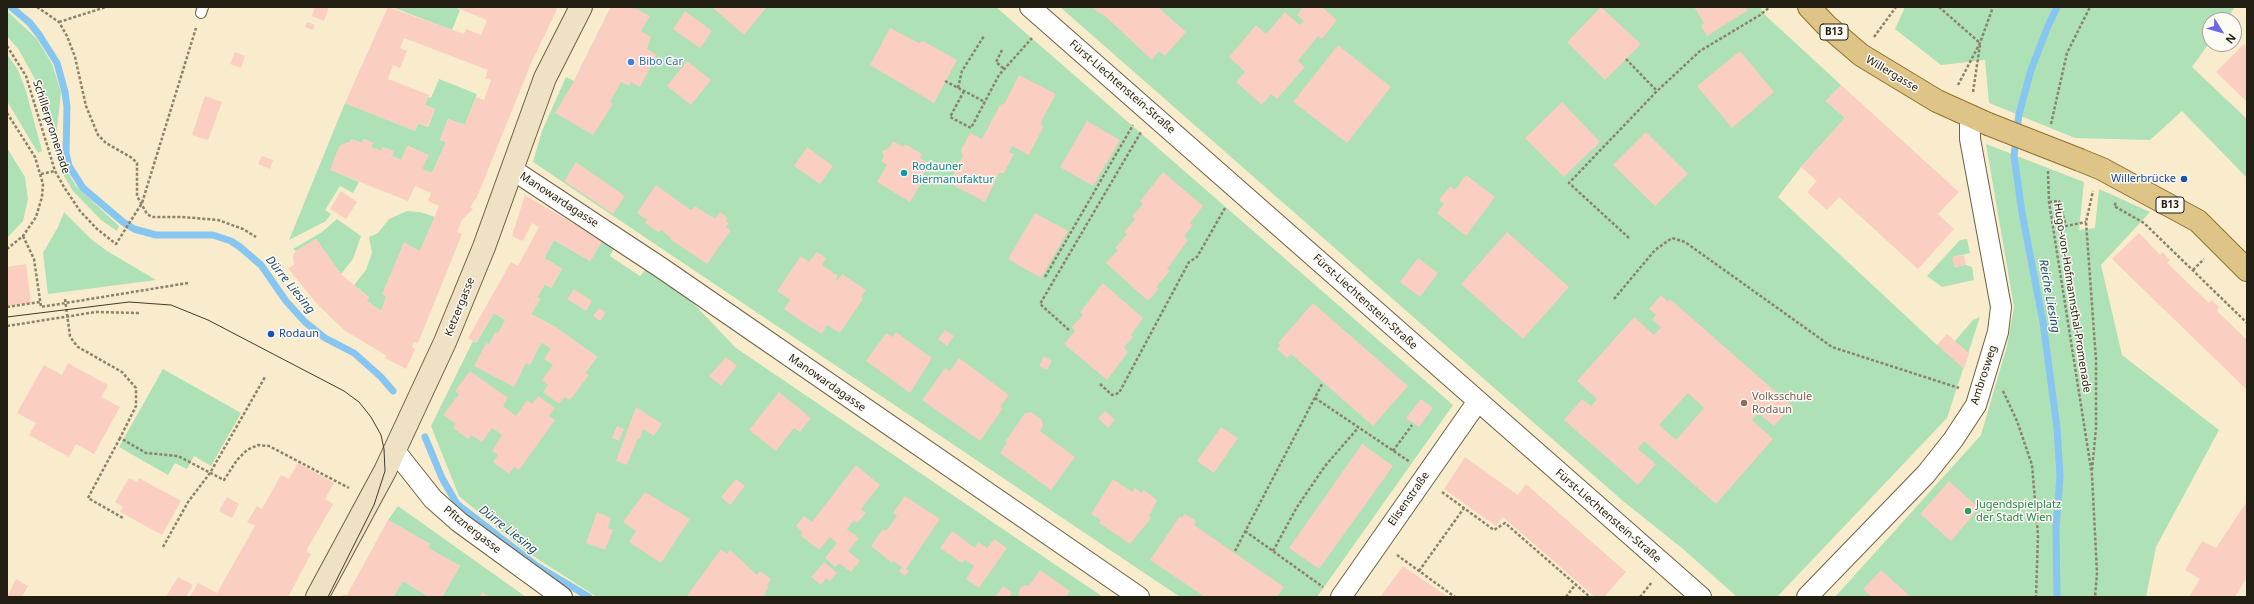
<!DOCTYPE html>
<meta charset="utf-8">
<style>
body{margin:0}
#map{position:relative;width:2254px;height:604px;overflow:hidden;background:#f9eccc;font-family:"Noto Sans",sans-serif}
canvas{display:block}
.frame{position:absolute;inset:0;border:8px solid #231e12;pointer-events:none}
.north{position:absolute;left:2202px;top:12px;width:40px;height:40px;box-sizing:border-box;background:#fdfaf4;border:1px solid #a6a29a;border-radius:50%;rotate:127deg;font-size:11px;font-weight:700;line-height:16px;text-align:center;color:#231e12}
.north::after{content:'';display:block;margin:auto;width:14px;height:18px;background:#696ae3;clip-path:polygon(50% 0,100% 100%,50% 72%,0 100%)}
</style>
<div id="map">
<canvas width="2254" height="604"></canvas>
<div class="frame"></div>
<div class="north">N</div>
</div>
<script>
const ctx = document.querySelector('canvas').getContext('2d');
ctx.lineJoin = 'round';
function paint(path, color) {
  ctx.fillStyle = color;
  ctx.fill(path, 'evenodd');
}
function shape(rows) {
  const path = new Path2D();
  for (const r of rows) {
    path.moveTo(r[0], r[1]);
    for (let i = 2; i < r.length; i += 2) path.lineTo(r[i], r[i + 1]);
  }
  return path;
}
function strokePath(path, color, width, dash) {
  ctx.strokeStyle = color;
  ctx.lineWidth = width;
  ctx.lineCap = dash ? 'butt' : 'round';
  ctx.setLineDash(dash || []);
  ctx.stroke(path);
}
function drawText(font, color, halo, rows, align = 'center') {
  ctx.font = font + ' "Noto Sans",sans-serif';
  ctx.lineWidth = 3;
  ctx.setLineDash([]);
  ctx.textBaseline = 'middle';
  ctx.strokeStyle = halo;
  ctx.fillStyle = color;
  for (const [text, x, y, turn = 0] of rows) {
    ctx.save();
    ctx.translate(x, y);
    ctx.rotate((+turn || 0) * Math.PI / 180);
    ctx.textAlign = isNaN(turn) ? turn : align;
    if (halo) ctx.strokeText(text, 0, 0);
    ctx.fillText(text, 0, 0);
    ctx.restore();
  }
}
paint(shape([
 [392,7,455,7,460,10,452,30],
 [611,7,996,7,1453,405,1317,597,1180,597,533,162,542,131,566,77,574,81],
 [1060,7,1760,7,1764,14,1841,85,1826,101,1845,118,1801,167,1778,197,1937,345,1955,341,1973,320,1980,317,1947,418,1777,597,1737,597,1683,549,1623,501],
 [1905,7,2235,7,2226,20,2210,20,2210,42,2192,67,2247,119,2247,178,2182,111,2150,140,2075,138,1989,103,1985,60,1941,65,1895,29],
 [7,11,37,39,52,64,61,92,56,138,65,168,76,186,119,226,117,231,101,220,73,191,60,169,36,81,19,50,7,36],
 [7,54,18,70,26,91,42,151,38,153,7,101],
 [439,79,477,94,465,125,448,119,440,140,446,142,432,173,422,169,428,155,408,146,401,160,392,156,393,151,383,147,381,151,371,147,373,143,364,139,362,143,351,139,350,142,340,146,331,170,359,182,353,193,340,186,325,210,331,214,326,221,289,240,345,103,415,131,418,123,428,127,435,109,425,105,428,97,431,98],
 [1986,144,2084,182,2079,230,2095,228,2099,189,2150,212,2101,265,2122,355,2219,430,2156,547,2146,597,1835,597,1981,435,2007,346,2014,307],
 [7,148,25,177,28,199,23,221,7,238],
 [407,211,420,212,435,217,420,251,386,297,381,311,367,301,369,297,354,285,366,270,372,253,369,237,378,233,389,219],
 [64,212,91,239,107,251,156,280,48,294,43,253,58,227],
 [337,219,361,236,353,259,341,274,316,239,296,251,293,249,322,232],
 [1967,239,1970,253,1953,257,1955,267,1966,265,1972,267,1974,280,1942,287,1927,276,1960,240],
 [554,240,590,261,602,241,614,248,610,256,640,276,646,269,689,299,736,348,1103,597,597,597,524,550,459,496,431,426,473,341,476,343,494,313,546,345,585,373,597,357,557,328,531,314,540,299,537,297,545,284,551,288,562,269,544,258],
 [163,369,241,413,211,466,194,456,187,469,175,463,168,475,119,447],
 [398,506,526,597,442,597,460,566,428,548,430,544,388,520],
 [403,581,429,597,393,597]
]), '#aee1b5');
strokePath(shape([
 [11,7,30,23,40,36,57,63,65,92,67,107,66,153,69,166,83,188,123,222,134,229,156,235,213,235,231,241,240,247,261,265,286,301,305,322,325,338,354,353,381,377,393,391],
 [425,437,442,478,457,504,537,566,589,597],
 [2057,597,2056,529,2060,476,2057,428,2043,322,2022,213,2014,156,2019,114,2031,70,2048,26,2057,7]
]), '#86c6f1', 7);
paint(shape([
 [315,7,329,7,324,21,312,16],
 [388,7,464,34,466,29,481,35,487,20,455,7,558,7,532,61,477,197,470,207,473,209,462,220,457,232,462,234,418,343,414,342,412,347,415,349,406,369,385,358,387,356,344,330,317,304,288,268,294,265,293,255,297,250,316,239,341,274,369,298,367,301,381,311,386,297,382,294,404,242,420,251,439,206,428,201,431,193,415,186,408,201,330,170,338,149,342,144,350,142,351,139,362,143,364,139,373,143,371,147,381,151,382,147,394,151,392,156,401,160,407,146,429,155,422,169,432,173,446,142,440,140,448,119,465,125,476,97,484,100,491,80,485,78,488,70,404,38,400,48,407,51,400,68,393,65,388,79,429,95,425,105,435,109,427,127,418,123,415,131,345,103],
 [611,7,633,7,650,16,641,31,651,37,647,49,657,55,640,87,631,82,629,86,621,82,610,102,613,104,593,135,555,113,574,81],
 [712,7,767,7,744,35],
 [1095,7,1158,7,1186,32,1165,56,1159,51,1152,60,1105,16,1093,9],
 [1303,7,1322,7,1337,20,1322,39,1318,36,1298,61,1305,67,1277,99,1271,94,1262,105,1236,82,1245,72,1229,57,1256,25,1266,34,1285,12,1300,25,1304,21,1297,15],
 [1601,7,1641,44,1605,80,1567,42],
 [1694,7,1746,7,1748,10,1707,36,1701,26,1704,23],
 [685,11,712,31,700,48,673,29],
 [307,22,315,25,313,30,305,27],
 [890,28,919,43,923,41,957,60,934,103,870,65],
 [2244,44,2247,47,2247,102,2216,72],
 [1338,45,1391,87,1347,143,1293,102],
 [1740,51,1774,92,1732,128,1697,86],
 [235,52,245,56,241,68,230,64],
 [687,61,711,80,691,105,667,86],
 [1019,75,1056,94,1041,122,1043,128,1029,155,1012,146,1009,152,1014,154,1004,173,999,173,985,202,949,183,963,156,961,150,970,133,982,139,1000,105,1005,103],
 [1841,85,1959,192,1938,214,1954,229,1918,269,1839,197,1827,210,1807,192,1817,181,1801,167,1845,118,1826,101],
 [205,96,222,102,208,140,192,135],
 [1562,102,1600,142,1564,177,1525,138],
 [1087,121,1120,140,1093,186,1060,167],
 [1646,132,1688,174,1655,206,1613,165],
 [893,141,903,147,905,144,922,154,920,158,930,164,920,180,922,182,910,202,877,182,887,165,881,161,884,157,882,151,889,148],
 [807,147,833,166,820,184,794,166],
 [262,156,273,160,270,169,258,164],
 [576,162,625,196,613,214,564,181],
 [1163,172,1203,206,1190,223,1193,225,1184,236,1188,240,1167,269,1170,271,1156,287,1159,289,1148,301,1106,263,1118,250,1115,248,1127,234,1124,232,1135,219,1132,216,1143,204,1140,201],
 [1466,175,1495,197,1466,236,1437,213,1444,204,1439,200,1450,186,1455,190],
 [656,185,691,210,695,206,715,219,720,212,728,218,726,221,729,223,726,227,731,230,707,264,670,239,671,238,661,230,659,233,645,223,647,220,637,213],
 [341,191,357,202,346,219,330,209],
 [525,195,602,241,590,261,554,240,544,258,562,269,551,288,545,284,537,297,540,299,531,314,557,328,597,357,585,373,589,375,570,400,565,397,559,404,543,392,548,385,542,380,553,365,544,359,551,348,542,342,530,365,526,363,514,387,474,366,486,343,489,344,495,332,498,333,505,320,494,313,476,343,468,338,511,262,518,266,539,227,532,223,523,241,512,236],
 [1035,213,1068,231,1041,278,1008,259],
 [1507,232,1569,287,1523,339,1461,284],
 [2139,233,2160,255,2162,252,2170,260,2167,263,2209,303,2212,300,2219,307,2217,311,2247,340,2247,390,2112,259],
 [817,252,826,258,822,265,838,276,836,280,837,281,842,274,866,290,861,297,863,299,840,333,827,325,822,334,804,323,784,309,790,300,777,291,801,256,809,262],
 [1964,255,1966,265,1954,267,1952,257],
 [1418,258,1438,273,1420,297,1400,282],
 [26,264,31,303,7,306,7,267],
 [1103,283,1143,318,1131,335,1133,337,1124,347,1128,352,1107,380,1064,344,1075,331,1072,327,1083,315,1080,312],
 [574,289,592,301,586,311,567,299],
 [1661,295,1668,302,1670,299,1792,406,1774,426,1758,413,1752,420,1773,439,1716,504,1644,441,1638,449,1656,464,1638,485,1564,420,1582,399,1591,406,1597,399,1577,381,1634,317,1654,335,1661,327,1652,320,1656,315,1649,309],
 [1688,393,1704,408,1676,440,1659,425],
 [1313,303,1408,386,1373,426,1291,354,1287,358,1277,349,1280,345,1278,343],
 [599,308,606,313,600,321,593,316],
 [945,330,954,336,947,346,938,339],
 [896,332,932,358,910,393,866,361,886,333,893,337],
 [1947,334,1969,353,1964,369,1937,345],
 [1044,356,1052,361,1047,370,1039,366],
 [726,357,737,366,721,386,709,376],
 [959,358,1009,395,1000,407,1003,408,980,441,922,400,945,368,950,371],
 [68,363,108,385,101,397,120,407,94,454,76,444,69,457,29,435,36,423,17,413,44,365,62,375],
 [470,371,508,398,503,406,516,416,527,400,532,404,538,396,555,408,549,416,555,420,519,470,514,467,509,474,493,462,498,455,492,451,502,435,492,428,482,442,471,435,468,439,453,428,456,424,443,415,459,394,455,391],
 [779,392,811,418,800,432,794,428,776,451,749,430],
 [1421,399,1433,408,1419,427,1406,418],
 [636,407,662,424,654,436,643,429,640,439,638,438,627,465,616,461],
 [1105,411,1115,420,1108,428,1098,418],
 [1031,412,1042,420,1043,426,1040,431,1075,457,1051,490,1000,453,1007,443,1005,442,1025,413],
 [617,426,624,429,619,441,612,438],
 [1221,427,1238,438,1214,473,1197,461],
 [1362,444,1393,466,1319,569,1289,548],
 [1465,457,1518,495,1526,484,1626,572,1604,597,1595,597,1503,517,1496,526,1444,489],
 [298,463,334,483,325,499,333,504,306,551,311,554,288,597,190,597,198,583,217,593,255,526,247,522,257,506,262,509,281,475,289,479],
 [856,465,880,485,861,509,866,513,857,523,854,520,847,529,859,538,848,551,860,561,851,572,839,563,835,567,825,558,837,543,830,537,819,550,800,535,802,532,796,526,804,516,812,522],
 [129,478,137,482,139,478,181,501,162,535,120,512,123,507,115,502],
 [736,479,745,486,730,505,721,497],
 [1113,479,1132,492,1135,488,1142,493,1144,490,1157,500,1149,516,1151,518,1130,544,1099,523,1101,520,1091,514],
 [1949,481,1979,508,1951,541,1920,514],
 [645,492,690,519,661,563,629,542,636,531,623,522],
 [905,496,940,519,906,569,909,571,905,576,899,571,902,567,893,561,892,563,871,546,883,529,886,531,897,516,893,513],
 [227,497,239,504,232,518,219,511],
 [2247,501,2247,577,2235,597,2189,597,2200,579,2185,570,2202,541,2216,548],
 [597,512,611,518,608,528,613,530,605,550,586,543],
 [1185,514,1196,521,1194,525,1284,587,1277,597,1205,597,1150,560,1180,516,1182,518],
 [388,520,430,544,428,548,460,566,442,597,429,597,403,581,393,597,342,597,343,595,347,595],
 [952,531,975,548,978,542,987,548,994,539,1007,548,979,588,966,579,974,566,965,560,962,563,940,548],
 [721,549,727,554,730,550,757,575,760,571,771,579,767,586,769,587,764,594,768,597,686,597],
 [824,562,837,573,830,581,826,578,821,585,811,577],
 [1403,566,1448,597,1381,596],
 [1040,570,1070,591,1066,597,1018,597,1020,588,1025,585,1029,586],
 [1881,570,1911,597,1872,597,1863,589],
 [178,577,193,585,186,597,166,597],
 [16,579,28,586,22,597,7,597],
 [1003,586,1012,592,1009,597,995,597],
 [482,592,491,597,479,597]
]), '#facec0');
const lane = shape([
 [201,13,203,7]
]);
const street = shape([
 [1030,7,1701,597],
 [513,170,663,269,1139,597],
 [395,451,433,499,459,522,562,597],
 [1341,597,1478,401],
 [1807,597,1926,474,1953,440,1976,405,1998,332,2001,307,1970,139,1970,117]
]);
const secondary = shape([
 [317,597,385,471,445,342,484,247,545,78,581,7]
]);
const primary = shape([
 [1809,7,1826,25,1861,55,1937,101,1988,124],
 [2080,160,2102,169,2198,221,2247,270]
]);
strokePath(lane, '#6d6146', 12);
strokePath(street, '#6d6146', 22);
strokePath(secondary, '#6d6146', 24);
strokePath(primary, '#90702a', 24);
strokePath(shape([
 [37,7,59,22,67,36,75,57,86,106,98,135,106,143,132,158,137,163,137,196,147,214,152,217,182,217,218,220,243,229,256,237],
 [1939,7,1980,43],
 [59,22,106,7],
 [1874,37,1896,7],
 [7,46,26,76,55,171,64,187,80,211,97,229,116,244,142,203,196,28],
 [1002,50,996,62,1004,69],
 [1626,59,1657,91],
 [945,81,985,102],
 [1958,85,1980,43,1993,7],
 [958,88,962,71,984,36],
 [964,91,950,117,971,128,999,75,1032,38],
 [1973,92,1980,45],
 [7,113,35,157,43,184,42,197,36,217,23,236,7,249],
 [2051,124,2067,53,2090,7],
 [2048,171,2049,202,2092,475,2097,573,2095,597],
 [41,174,55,171],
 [2049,202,2059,201,2066,226,2086,222],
 [2116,203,2114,206,2144,223,2247,323],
 [23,236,34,259,41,307,188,283],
 [1629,238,1569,183,1657,91,1700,51,1760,15,1770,7],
 [2193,270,2204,259],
 [1045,277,1133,125],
 [65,299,70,336,73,341,78,347,122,372,136,388,136,406,120,438,146,453,178,456,224,480,237,460,247,450,258,445,269,446,349,488],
 [1614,299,1655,250,1672,238,1685,242,1832,347,1959,388],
 [7,307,40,302],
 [7,326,96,312,139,313],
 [1069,330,1040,304,1141,132],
 [1100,384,1112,395,1119,393,1189,262,1197,257,1225,208],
 [2003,391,2017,421,2032,465,2038,535,2036,597],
 [1315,398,1410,462],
 [120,438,88,498,123,518],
 [1393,451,1412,425],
 [2092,470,2096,428,2096,360,2086,222,2093,191],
 [1442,492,1494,530,1505,523,1590,597],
 [1245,531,1323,587],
 [163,547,188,502,210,473,265,377],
 [1235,551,1322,384],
 [1273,551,1297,507,1325,466,1358,428],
 [1397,555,1455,597],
 [1419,571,1464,508],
 [1566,597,1575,585],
 [1640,597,1652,582]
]), '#8b826c', 2.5, [3, 2]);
strokePath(lane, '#fff', 10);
strokePath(street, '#fff', 20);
strokePath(secondary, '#efe1c3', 22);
strokePath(primary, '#dfc487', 22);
strokePath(shape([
 [7,317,129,302,171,305,208,320,344,391,359,402,371,417,381,435,384,449,385,471,374,505,328,597]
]), '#413b2c', 1);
const primaryBridge = shape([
 [1988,124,2080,160]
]);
strokePath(primaryBridge, '#90702a', 24, []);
strokePath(primaryBridge, '#dfc487', 22);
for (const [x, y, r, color] of [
 [631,62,4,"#3f7fe0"],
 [904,173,4,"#0f9aa8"],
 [2184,179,4,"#1a4fb4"],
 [271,334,4,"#1a4fb4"],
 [1744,403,4,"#8d6e63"],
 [1968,511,4,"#2e9e5b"]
]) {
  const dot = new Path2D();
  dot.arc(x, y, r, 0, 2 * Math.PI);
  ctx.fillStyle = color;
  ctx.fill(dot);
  strokePath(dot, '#fdfaf4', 1.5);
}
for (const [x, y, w] of [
 [1834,32,28],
 [2170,205,28]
]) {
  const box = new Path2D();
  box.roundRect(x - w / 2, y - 8, w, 16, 3);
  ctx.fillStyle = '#fdfaf4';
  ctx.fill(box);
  strokePath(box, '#231e12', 1);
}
drawText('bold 10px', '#231e12', null, [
 ["B13",1834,32],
 ["B13",2170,205]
]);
drawText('11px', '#366cbe', '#fdfaf4', [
 ["Bibo Car",639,62]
], 'left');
drawText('11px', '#231e12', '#fdfaf4', [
 ["Willergasse",1892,74,31],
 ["Fürst-Liechtenstein-Straße",1122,87,41],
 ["Schillerpromenade",51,127,72],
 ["Manowardagasse",559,200,33],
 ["Hugo-von-Hofmannsthal-Promenade",2072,298,81],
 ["Fürst-Liechtenstein-Straße",1365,302,42],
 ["Ketzergasse",460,307,-68],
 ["Ambrosweg",1984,375,-72],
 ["Manowardagasse",827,383,35],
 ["Elisenstraße",1409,499,-55],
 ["Fürst-Liechtenstein-Straße",1608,516,41],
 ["Pfitznergasse",472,530,38]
]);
drawText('11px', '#0d838f', '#fdfaf4', [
 ["Rodauner",912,167],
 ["Biermanufaktur",912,180]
], 'left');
drawText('11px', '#164399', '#fdfaf4', [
 ["Willerbrücke",2176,179],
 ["Rodaun",279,334,"left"]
], 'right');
drawText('11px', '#785e54', '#fdfaf4', [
 ["Volksschule",1752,397],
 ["Rodaun",1752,410]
], 'left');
drawText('11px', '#27864d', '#fdfaf4', [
 ["Jugendspielplatz",1976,505],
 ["der Stadt Wien",1976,518]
], 'left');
drawText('italic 12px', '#20506d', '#fdfaf4', [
 ["Dürre Liesing",290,285,51],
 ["Reiche Liesing",2049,296,80],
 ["Dürre Liesing",508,530,38]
]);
</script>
